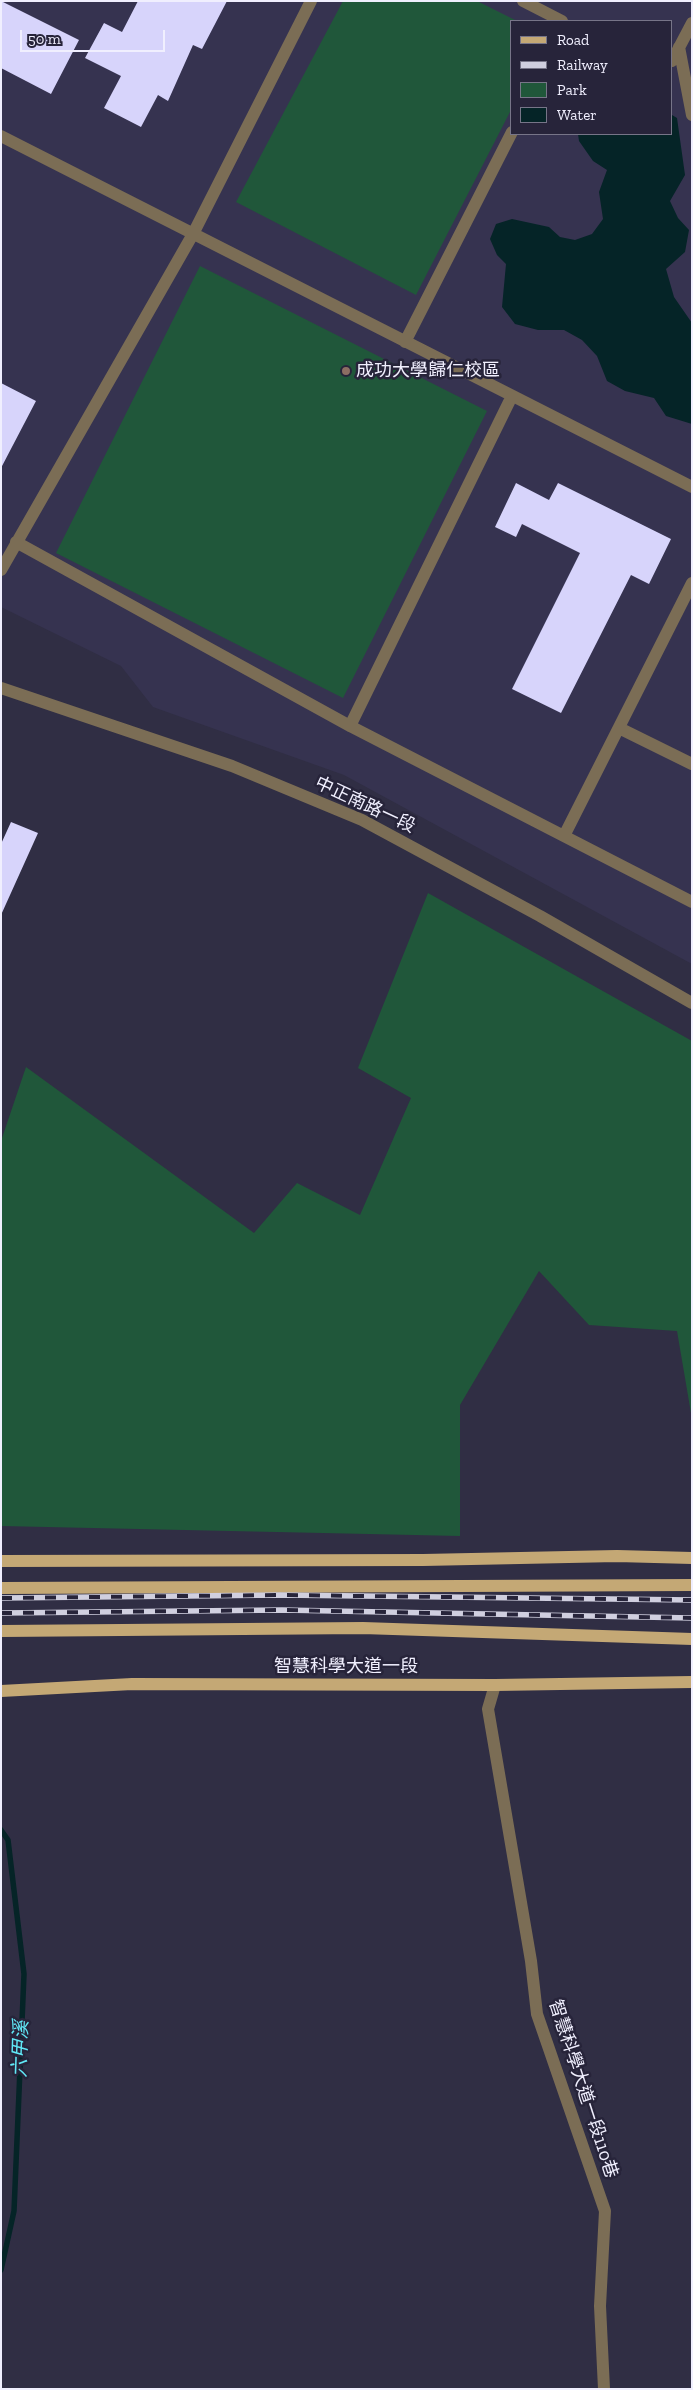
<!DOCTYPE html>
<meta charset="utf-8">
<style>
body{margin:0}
#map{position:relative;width:693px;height:2390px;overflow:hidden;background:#302e44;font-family:"Zilla Slab",serif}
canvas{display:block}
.frame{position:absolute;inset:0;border:2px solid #f0effe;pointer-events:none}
.legend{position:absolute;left:510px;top:20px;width:162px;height:115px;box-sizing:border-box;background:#27243a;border:1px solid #777588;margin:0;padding:6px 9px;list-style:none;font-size:15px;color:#f0effe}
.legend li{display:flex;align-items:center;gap:10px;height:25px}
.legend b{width:25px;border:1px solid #777588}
.scale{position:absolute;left:20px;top:30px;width:145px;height:22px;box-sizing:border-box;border:2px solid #f0effe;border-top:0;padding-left:6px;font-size:15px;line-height:18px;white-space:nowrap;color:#f0effe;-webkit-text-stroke:4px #27243a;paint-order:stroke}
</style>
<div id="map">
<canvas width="693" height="2390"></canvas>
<div class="frame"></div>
<ul class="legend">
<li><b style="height:6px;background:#c4a875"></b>Road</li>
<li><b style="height:6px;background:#d0cfdf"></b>Railway</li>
<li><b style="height:14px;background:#20573a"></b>Park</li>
<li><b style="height:14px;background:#052427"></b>Water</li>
</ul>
<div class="scale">50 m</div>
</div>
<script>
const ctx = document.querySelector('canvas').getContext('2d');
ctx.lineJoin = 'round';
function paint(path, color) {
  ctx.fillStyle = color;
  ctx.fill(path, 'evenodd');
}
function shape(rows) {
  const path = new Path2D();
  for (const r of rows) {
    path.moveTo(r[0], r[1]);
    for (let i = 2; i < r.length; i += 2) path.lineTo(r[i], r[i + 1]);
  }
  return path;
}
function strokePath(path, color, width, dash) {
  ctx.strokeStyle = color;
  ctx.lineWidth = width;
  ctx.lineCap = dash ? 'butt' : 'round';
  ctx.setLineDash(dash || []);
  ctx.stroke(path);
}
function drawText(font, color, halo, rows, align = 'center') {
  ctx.font = font + ' "Zilla Slab","Noto Sans TC",serif';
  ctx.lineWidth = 5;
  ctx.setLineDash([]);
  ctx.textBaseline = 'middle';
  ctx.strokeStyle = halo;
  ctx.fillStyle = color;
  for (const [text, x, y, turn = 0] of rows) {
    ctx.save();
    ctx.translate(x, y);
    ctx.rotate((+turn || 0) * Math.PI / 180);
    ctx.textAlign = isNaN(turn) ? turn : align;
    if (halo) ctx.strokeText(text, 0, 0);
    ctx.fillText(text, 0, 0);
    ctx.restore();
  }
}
paint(shape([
 [1,1,692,1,692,964,344,775,153,707,121,666,1,607],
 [512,21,672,21,672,134,512,134]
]), '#363350');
paint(shape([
 [343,1,477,1,517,21,512,21,512,108,416,295,236,202],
 [200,266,487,411,343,698,56,553],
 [428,893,692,1041,692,1419,677,1331,589,1325,539,1271,460,1405,460,1536,1,1526,1,1141,26,1067,254,1233,297,1183,360,1215,411,1098,358,1068]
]), '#20573a');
paint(shape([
 [672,115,677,118,685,175,670,201,678,218,689,230,685,252,666,269,674,297,692,323,692,424,666,416,654,398,625,391,607,381,597,356,582,340,564,330,538,330,515,324,502,307,506,264,497,255,490,239,496,224,512,219,549,227,560,237,575,240,592,234,603,219,599,192,607,170,593,161,579,141,578,134,672,134]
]), '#052427');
strokePath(shape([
 [1,1830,8,1840,24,1974,14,2211,1,2270]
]), '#052427', 5.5);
paint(shape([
 [1,1,79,40,51,94,1,68],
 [138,1,227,1,202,49,193,45,168,101,158,95,141,127,104,108,121,76,85,58,104,23,122,32],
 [1,383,36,401,1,468],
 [516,483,549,500,558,483,671,539,649,584,631,575,561,713,512,689,580,553,522,524,516,537,495,527],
 [11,822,38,833,1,915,1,844]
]), '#d7d4fb');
strokePath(shape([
 [523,1,562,21],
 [679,47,692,115],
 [672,61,692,23],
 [1,136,692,487],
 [405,342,512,132],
 [16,542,350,726,692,902],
 [1,570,193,234,311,1],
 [1,688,232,766,362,820,540,916,692,1003],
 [350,726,512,396],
 [619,728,692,764],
 [564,836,692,583],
 [495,1685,488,1709,531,1961,537,2014,605,2211,600,2306,604,2389]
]), '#7b6d55', 12);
strokePath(shape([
 [1,1561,423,1560,617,1556,692,1558],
 [1,1588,692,1585],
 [1,1631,363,1628,692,1639],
 [1,1691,132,1684,495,1685,692,1682]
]), '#c4a875', 12);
const rail = shape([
 [1,1598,280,1595,692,1600],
 [1,1613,282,1610,692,1618]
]);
strokePath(rail, '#d0cfdf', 5.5);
strokePath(rail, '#27243a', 4, [11]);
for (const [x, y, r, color] of [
 [346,371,5,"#8d6e63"]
]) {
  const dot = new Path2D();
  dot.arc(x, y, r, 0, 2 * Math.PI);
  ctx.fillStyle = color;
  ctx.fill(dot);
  strokePath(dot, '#27243a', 2);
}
drawText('18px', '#f0effe', '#27243a', [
 ["成功大學歸仁校區",356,371]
], 'left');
drawText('18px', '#f0effe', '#27243a', [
 ["中正南路一段",365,805,25],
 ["智慧科學大道一段",346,1667],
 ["智慧科學大道一段110巷",583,2089,72]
]);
drawText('italic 19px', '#61e9f7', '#27243a', [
 ["六甲溪",21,2049,-88]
]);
</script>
